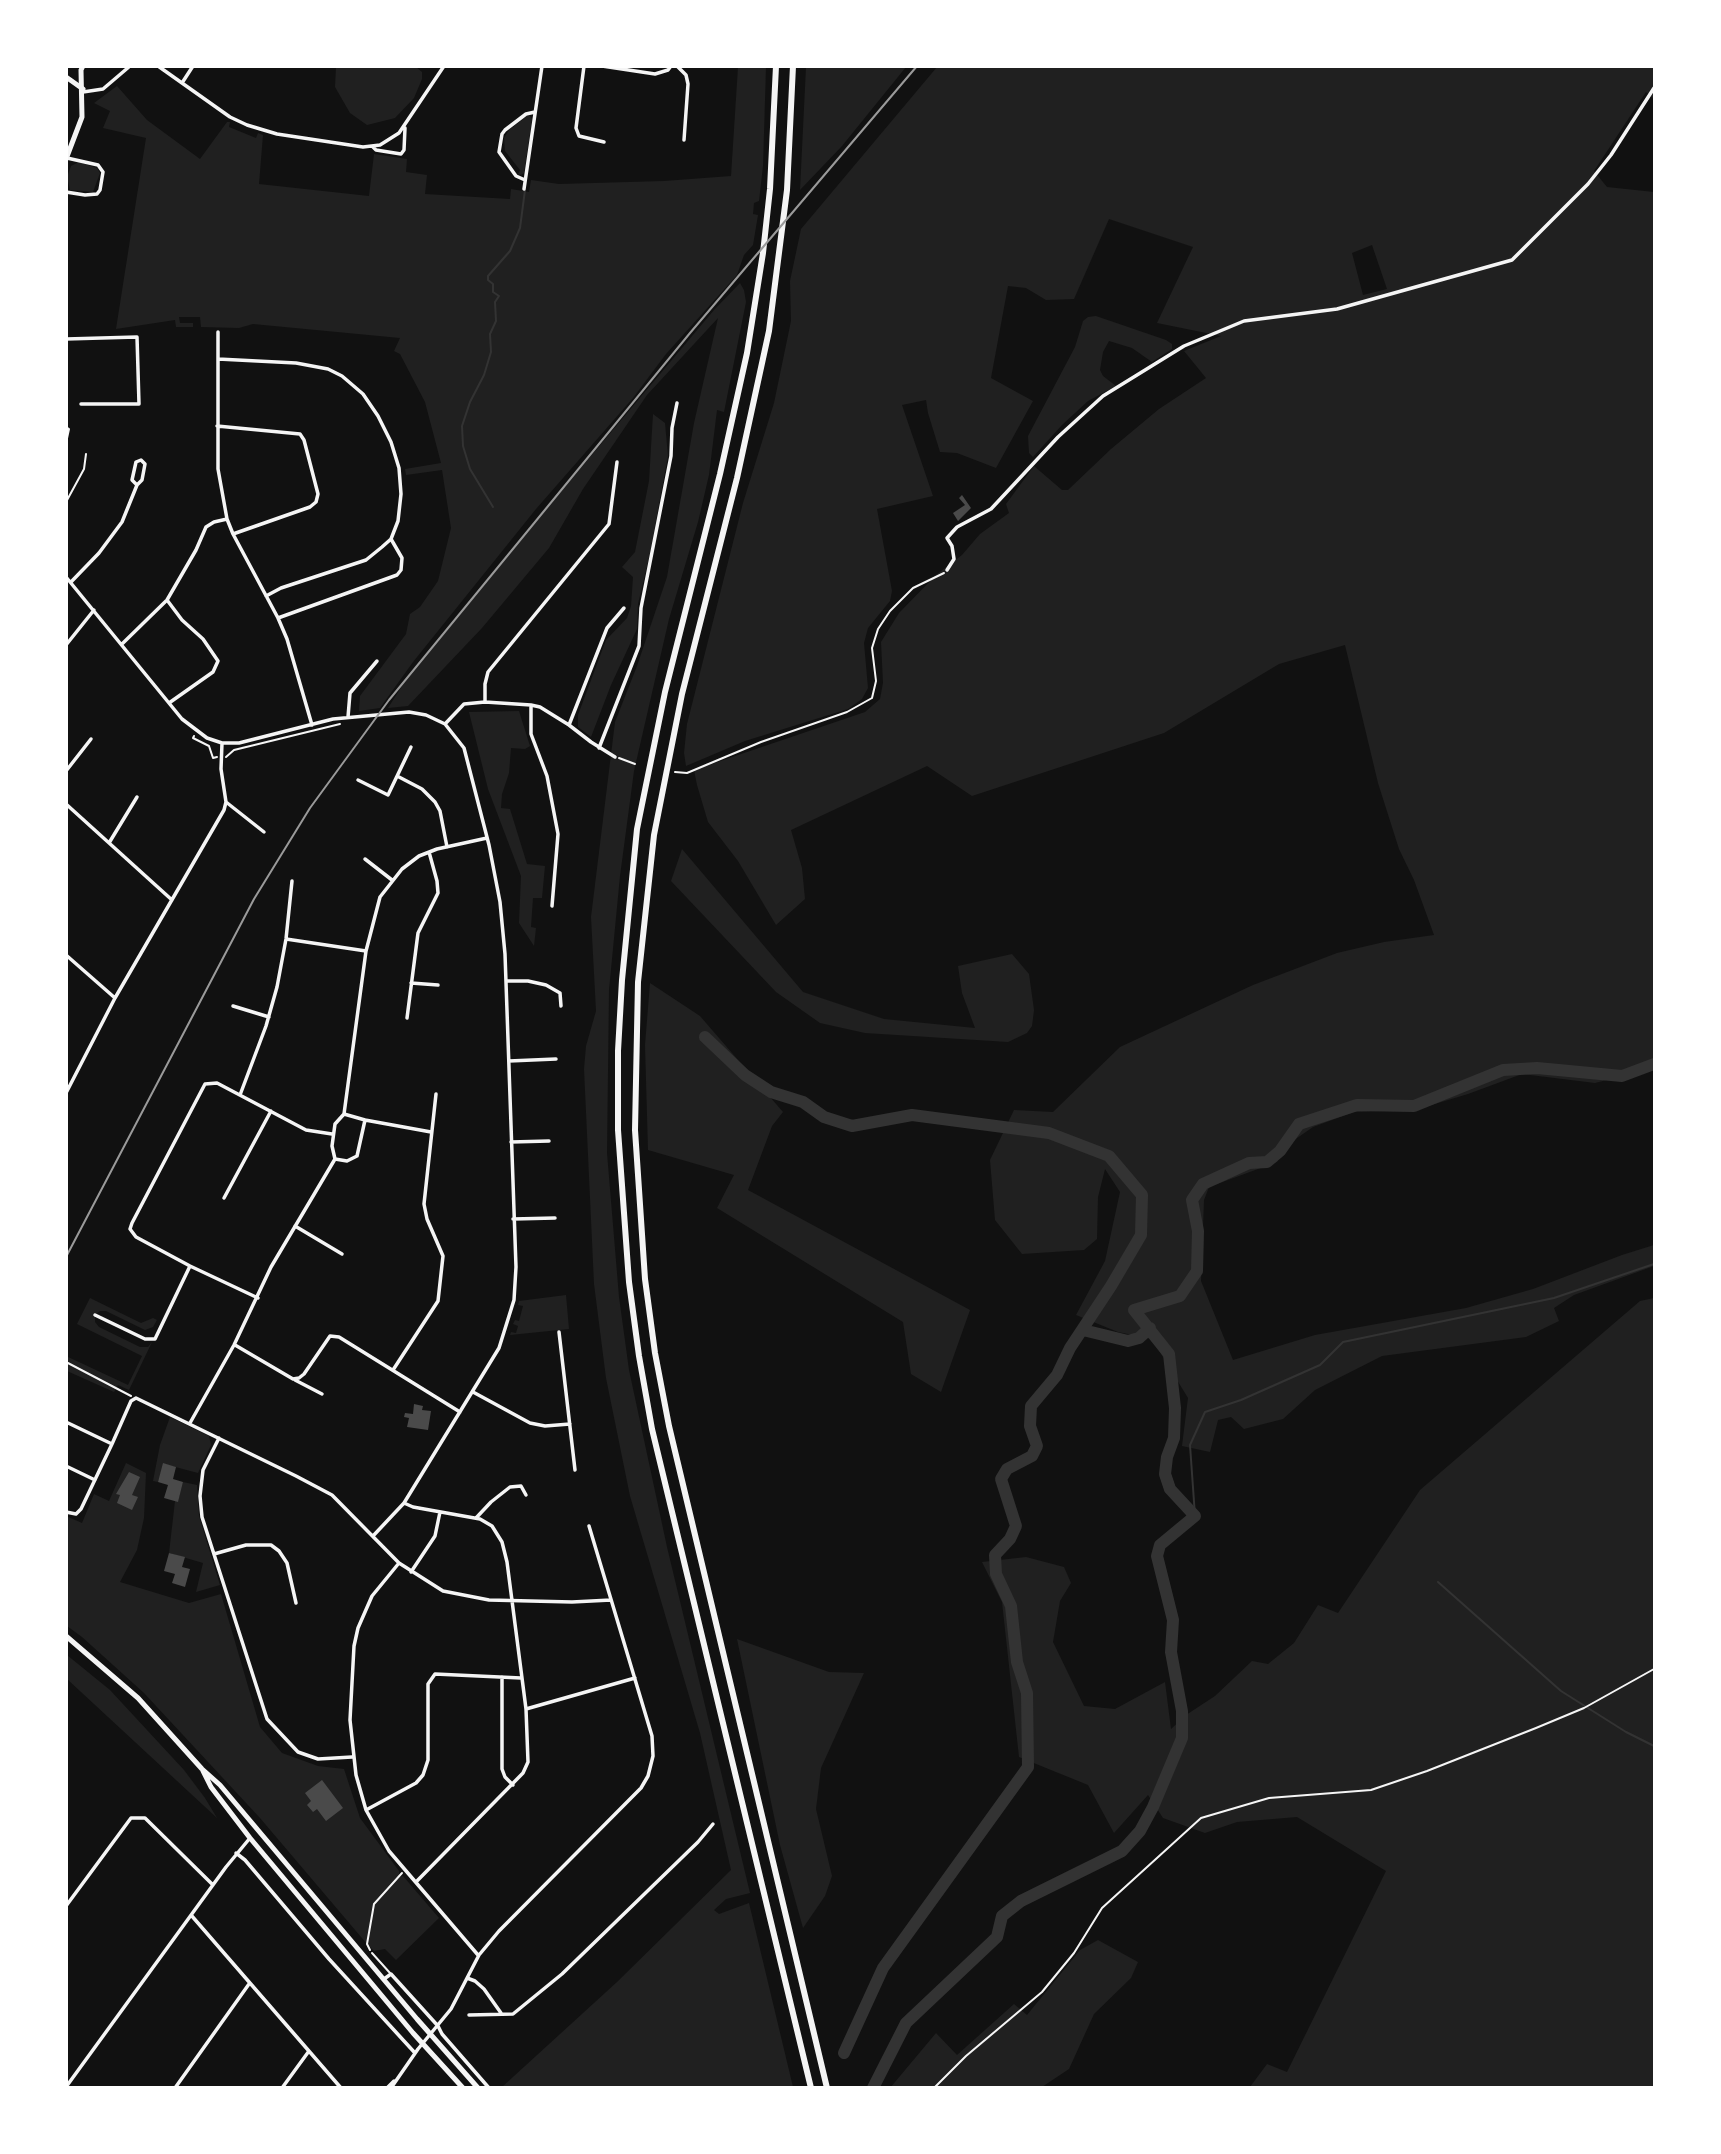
<!DOCTYPE html>
<style>
body{margin:0}
#map{position:relative;width:1721px;height:2154px;overflow:hidden;background:#111;font-family:"Asap Condensed",sans-serif}
canvas{display:block}
.frame{position:absolute;inset:0;border:68px solid #fff;pointer-events:none}
</style>
<div id="map">
<canvas width="1721" height="2154"></canvas>
<div class="frame"></div>
</div>
<script>
const ctx = document.querySelector('canvas').getContext('2d');
ctx.lineJoin = 'round';
function paint(path, color) {
  ctx.fillStyle = color;
  ctx.fill(path, 'evenodd');
}
function shape(rows) {
  const path = new Path2D();
  for (const r of rows) {
    path.moveTo(r[0], r[1]);
    for (let i = 2; i < r.length; i += 2) path.lineTo(r[i], r[i + 1]);
  }
  return path;
}
function strokePath(path, color, width, dash) {
  ctx.strokeStyle = color;
  ctx.lineWidth = width;
  ctx.lineCap = dash ? 'butt' : 'round';
  ctx.setLineDash(dash || []);
  ctx.stroke(path);
}
paint(shape([
 [336,67,416,67,422,72,422,79,414,98,395,118,367,125,350,113,335,87],
 [738,67,766,67,763,166,759,201,754,203,753,214,758,215,753,245,744,255,737,275,666,354,633,398,536,509,413,662,380,708,359,711,360,696,406,634,410,614,420,607,438,581,451,528,442,470,406,475,405,469,441,463,425,402,400,354,394,351,400,338,253,324,239,328,201,327,200,317,179,317,180,323,193,323,193,327,176,327,175,320,116,329,146,138,103,128,110,111,94,103,117,86,147,120,200,159,227,122,230,122,229,127,256,138,258,133,263,135,259,184,369,196,374,154,407,159,406,172,427,175,425,194,510,199,511,189,529,192,531,180,559,184,664,181,731,176],
 [806,67,906,67,842,146,800,190],
 [937,67,1654,67,1654,99,1646,92,1594,171,1607,187,1654,192,1654,1068,1595,1083,1522,1074,1468,1094,1415,1110,1354,1112,1313,1127,1290,1143,1277,1162,1209,1187,1204,1200,1201,1281,1233,1360,1315,1335,1466,1308,1533,1289,1622,1255,1654,1245,1654,1266,1574,1295,1554,1308,1559,1321,1526,1337,1382,1356,1315,1390,1283,1419,1244,1429,1231,1417,1218,1420,1210,1452,1182,1446,1188,1398,1152,1339,1118,1332,1076,1315,1105,1261,1120,1192,1105,1169,1098,1197,1097,1239,1084,1250,1022,1254,995,1220,990,1160,1014,1110,1053,1112,1120,1047,1253,985,1337,953,1384,942,1434,935,1414,880,1399,849,1378,783,1345,645,1279,664,1164,733,972,796,927,766,791,830,802,868,805,899,776,925,738,861,708,822,697,785,694,770,865,712,880,699,883,683,881,642,899,613,936,575,962,555,980,534,1009,513,1006,504,1034,466,1062,490,1068,490,1111,449,1159,409,1206,378,1184,351,1221,336,1157,323,1193,247,1109,219,1074,299,1046,300,1026,288,1008,286,991,378,1033,401,996,468,957,453,940,452,928,413,926,400,902,405,933,496,877,509,892,591,890,601,868,628,864,643,868,688,862,699,848,709,745,741,686,766,684,753,687,724,743,503,774,403,791,321,790,281,801,229],
 [1372,245,1387,289,1363,295,1352,253],
 [527,116,530,116,532,119,524,173,521,175,518,174,520,170,505,151,504,138,509,130],
 [79,162,97,168,100,173,93,192,70,190,67,177,71,166],
 [740,283,744,290,746,302,724,412,717,410,709,475,698,522,669,619,634,771,620,876,609,990,607,1153,619,1297,629,1370,667,1547,750,1893,726,1899,714,1910,719,1914,749,1903,793,2087,502,2087,617,1982,731,1870,700,1733,630,1496,606,1378,594,1284,584,1069,586,1046,596,1011,591,917,615,722,637,666,667,577,694,423,718,318,647,395,583,489,549,548,482,628,408,706,388,708,402,686,547,508,714,310],
 [1096,316,1166,340,1172,344,1172,349,1152,362,1132,348,1109,341,1103,352,1100,370,1103,376,1116,386,1088,401,1062,425,1033,457,1029,453,1028,436,1075,347,1083,321,1088,317],
 [653,414,665,423,668,456,649,558,638,604,637,629,611,685,591,737,578,727,578,715,606,640,627,618,631,606,633,577,622,567,635,552,649,481],
 [519,711,530,746,525,749,511,748,509,773,502,794,501,808,510,809,527,864,545,866,542,898,533,898,531,927,536,928,534,946,519,923,521,876,488,789,469,712],
 [682,849,803,992,884,1019,975,1028,962,993,958,966,1012,954,1029,974,1034,1010,1032,1026,1027,1033,1008,1042,865,1033,820,1023,776,992,671,881],
 [650,983,700,1016,783,1112,772,1126,748,1190,970,1310,941,1392,911,1374,903,1322,717,1208,734,1175,648,1150,645,1045],
 [566,1295,569,1329,510,1335,511,1332,516,1333,518,1326,513,1324,515,1320,519,1321,523,1306,518,1305,519,1301],
 [90,1298,141,1323,153,1318,157,1320,153,1327,145,1330,106,1311,100,1311,95,1315,95,1322,99,1327,140,1347,148,1347,152,1342,129,1390,118,1385,114,1392,67,1371,66,1356,128,1385,142,1356,77,1324],
 [1654,1298,1654,2087,1250,2087,1267,2064,1287,2072,1386,1871,1297,1817,1237,1822,1205,1833,1163,1818,1148,1795,1114,1833,1088,1785,1019,1757,1002,1602,982,1562,1026,1557,1064,1567,1071,1583,1060,1601,1053,1642,1084,1706,1115,1709,1165,1682,1171,1729,1186,1715,1215,1696,1252,1661,1268,1664,1294,1643,1318,1605,1338,1613,1420,1490,1640,1301],
 [170,1417,209,1436,211,1445,198,1473,164,1464,158,1482,153,1481,160,1445],
 [126,1463,146,1473,144,1518,137,1550,120,1582,189,1603,221,1594,260,1727,282,1753,318,1766,344,1769,360,1818,399,1871,399,1877,403,1876,439,1918,396,1960,385,1949,374,1951,367,1944,260,1818,144,1693,82,1637,67,1626,66,1516,82,1523,94,1494,109,1501],
 [183,1482,197,1485,199,1516,220,1585,196,1592,203,1563,169,1553,175,1501,178,1501],
 [737,1639,829,1672,864,1673,821,1768,816,1809,832,1876,825,1896,803,1928,780,1845],
 [67,1655,110,1690,184,1770,205,1798,217,1818,67,1679],
 [1098,1940,1138,1962,1131,1978,1094,2014,1069,2069,1042,2087,890,2088,936,2033,957,2055,1014,2004,1027,2015,1080,1950]
]), '#202020');
strokePath(shape([
 [493,507,470,469,463,446,462,426,470,402,484,375,491,352,490,334,496,321,495,302,499,296,493,292,493,284,488,280,488,276,510,251,520,228,525,190],
 [1195,1516,1190,1445,1205,1412,1241,1400,1320,1365,1343,1342,1554,1298,1654,1264],
 [1438,1582,1561,1691,1626,1732,1654,1746]
]), '#333', 2);
strokePath(shape([
 [705,1037,745,1075,771,1092,803,1102,824,1117,852,1126,912,1115,1049,1133,1109,1156,1142,1195,1141,1235,1111,1286,1070,1348,1057,1375,1031,1406,1030,1426,1037,1446,1032,1456,1007,1469,1001,1479,1016,1526,1010,1539,995,1555,996,1574,1011,1606,1017,1662,1027,1693,1028,1767,883,1968,844,2053],
 [1083,1330,1128,1341,1139,1338,1150,1328],
 [873,2088,906,2023,997,1937,1002,1916,1021,1901,1122,1851,1140,1831,1153,1807,1182,1738,1182,1711,1171,1652,1173,1620,1157,1556,1160,1545,1195,1516,1170,1489,1165,1474,1167,1457,1174,1438,1175,1408,1169,1354,1134,1310,1180,1296,1197,1271,1198,1231,1192,1200,1203,1184,1249,1163,1267,1162,1280,1151,1299,1124,1357,1105,1414,1106,1503,1070,1537,1068,1622,1076,1654,1064]
]), '#333', 12);
paint(shape([
 [962,495,971,508,958,521,953,513,965,505,959,498],
 [414,1404,423,1406,422,1410,431,1411,428,1430,407,1427,409,1418,404,1417,405,1413,413,1414],
 [163,1463,176,1467,173,1479,183,1482,178,1502,164,1498,168,1485,158,1482],
 [129,1472,140,1477,132,1495,138,1497,132,1510,117,1503,120,1495,116,1494],
 [169,1553,185,1557,182,1567,190,1569,185,1587,172,1583,175,1574,164,1571],
 [322,1780,343,1808,326,1821,317,1809,313,1812,307,1805,311,1801,305,1793]
]), '#4a4a4a');
strokePath(shape([
 [194,736,193,738,209,746,213,758,217,757],
 [226,757,234,750,340,724],
 [619,758,635,764],
 [675,772,687,773,761,742,847,712,872,698,876,681,872,648,878,629,890,611,913,588,944,573],
 [66,1362,131,1396],
 [370,1950,367,1944,374,1904,402,1873]
]), '#f5f5f5', 2);
strokePath(shape([
 [66,427,69,429,66,443],
 [66,502,84,469,86,454],
 [372,1953,390,1973],
 [934,2088,966,2056,1042,1992,1074,1953,1102,1908,1201,1818,1269,1798,1371,1790,1427,1771,1536,1728,1584,1708,1654,1669]
]), '#f5f5f5', 2);
strokePath(shape([
 [158,66,230,117,247,125,277,134,363,147,380,145,399,133,444,66],
 [584,66,576,128,579,136,604,142],
 [602,66,655,74,668,70,671,66],
 [677,66,686,75,688,84,684,140],
 [182,83,193,66],
 [83,92,103,89,130,66],
 [373,147,376,150,401,154,404,150,405,128],
 [525,180,516,176,499,152,502,134,505,130,526,114,535,112],
 [524,189,542,66],
 [66,192,85,195,97,194,100,190,103,172,98,165,67,158],
 [218,332,218,469,227,519,233,534,278,618,287,639,312,725],
 [66,339,137,337,139,404,81,404],
 [218,359,296,363,328,369,342,376,363,394,378,416,391,442,399,468,401,494,398,521,391,539,382,547,366,560,281,588,266,596],
 [217,426,300,434,304,440,318,494,316,502,310,507,233,534],
 [947,570,954,559,952,546,947,538,957,527,991,509,1058,437,1103,396,1184,346,1244,321,1337,309,1512,260,1588,184,1611,155,1654,88],
 [66,577,182,719,207,738,222,743,239,743,333,719,409,712,426,715,445,724,464,748,489,845,500,902,505,954,516,1267,514,1300,499,1348,404,1503,373,1536],
 [71,582,99,553,122,522,137,485,142,480,145,464,141,460,136,462,132,480,137,485],
 [167,600,182,620,203,639,218,661,213,672,169,703],
 [278,618,397,575,401,570,402,558,391,539],
 [122,644,167,600,196,550,206,527,214,522,227,519],
 [66,645,94,610],
 [485,702,485,684,488,672,609,524,617,462],
 [531,705,531,734,547,776,558,834,552,906],
 [348,717,350,693,377,661],
 [445,724,464,704,485,702,531,705,540,707,569,725,591,742,615,757],
 [569,725,607,628,624,608],
 [599,748,639,646,641,608,671,456,672,428,677,403],
 [66,771,91,739],
 [399,777,422,789,435,802,440,811,447,847],
 [358,780,388,795,411,747],
 [226,802,264,832],
 [66,804,172,900],
 [109,843,137,797],
 [365,859,392,880],
 [286,939,366,951],
 [66,955,115,998],
 [507,981,528,981,546,985,560,993,561,1006],
 [411,983,438,985],
 [233,1006,269,1017],
 [407,1018,418,933,438,893,437,881,429,852],
 [509,1061,556,1059],
 [66,1093,115,998,224,810,226,802,221,769,222,743],
 [240,1095,266,1026,277,987,286,939,292,881],
 [344,1114,366,951,380,897,402,869,419,856,437,849,487,838],
 [365,1120,431,1132],
 [511,1142,549,1141],
 [224,1198,271,1111],
 [513,1219,555,1218],
 [295,1226,342,1254],
 [258,1298,190,1266,136,1237,130,1229,132,1223,205,1084,217,1083,306,1130,332,1134],
 [95,1315,145,1339,155,1339,190,1266],
 [559,1332,575,1470],
 [235,1345,293,1379,299,1378,304,1374,330,1336,339,1337,460,1412],
 [393,1370,438,1301,443,1256,427,1219,424,1204,436,1094],
 [295,1380,322,1394],
 [473,1392,530,1423,545,1426,570,1424],
 [66,1422,112,1444,131,1401,136,1398,296,1476,332,1495,399,1563,443,1591,489,1600,572,1602,611,1600],
 [190,1423,234,1345,271,1267,335,1159,332,1146,335,1124,344,1114,365,1120,357,1156,347,1161,335,1159],
 [219,1438,203,1470,200,1496,202,1517,267,1719,298,1752,318,1759,352,1757],
 [66,1466,95,1480],
 [404,1503,413,1507,480,1519,492,1526,502,1542,507,1562,526,1709,528,1762,523,1773,416,1882],
 [66,1512,76,1514,81,1509,112,1444],
 [476,1518,491,1502,510,1487,521,1486,526,1495],
 [214,1554,246,1545,271,1545,279,1551,287,1563,296,1603],
 [399,1563,372,1596,358,1628,354,1646,350,1720,356,1775,366,1810,389,1851,478,1955],
 [411,1572,435,1536,440,1512],
 [502,1677,502,1769,505,1777,513,1785],
 [526,1709,635,1678],
 [366,1810,416,1783,423,1775,428,1760,428,1684,435,1674,521,1678],
 [236,1853,245,1860,329,1959,415,2053],
 [66,1906,131,1818,145,1818,213,1885],
 [191,1915,341,2088],
 [467,1978,475,1981,484,1989,501,2013],
 [384,1979,391,1974,438,2026,442,2034,489,2088],
 [469,2015,513,2014,562,1974,698,1842,713,1824],
 [66,2087,226,1867,250,1838],
 [175,2088,249,1984],
 [282,2088,309,2051],
 [387,2088,394,2081],
 [391,2088,418,2049,451,2009,479,1955,499,1931,641,1788,648,1776,653,1756,652,1736,589,1526]
]), '#f5f5f5', 3.5);
strokePath(shape([
 [66,159,82,117,81,70,83,66]
]), '#f5f5f5', 5);
strokePath(shape([
 [66,77,83,89],
 [66,1636,138,1698,202,1769,220,1785,417,2019,478,2088],
 [203,1771,211,1787,250,1838,413,2033,463,2088]
]), '#f5f5f5', 5);
strokePath(shape([
 [776,66,770,189,763,253,747,353,720,474,665,692,637,829,622,980,618,1051,618,1130,629,1282,639,1356,652,1429,811,2088],
 [793,66,787,190,769,331,737,478,682,694,654,835,638,982,635,1130,645,1279,655,1353,669,1426,827,2088]
]), '#f5f5f5', 6);
strokePath(shape([
 [66,1257,254,899,310,808,389,700,690,333,917,66]
]), '#9a9a9a', 2);
</script>
